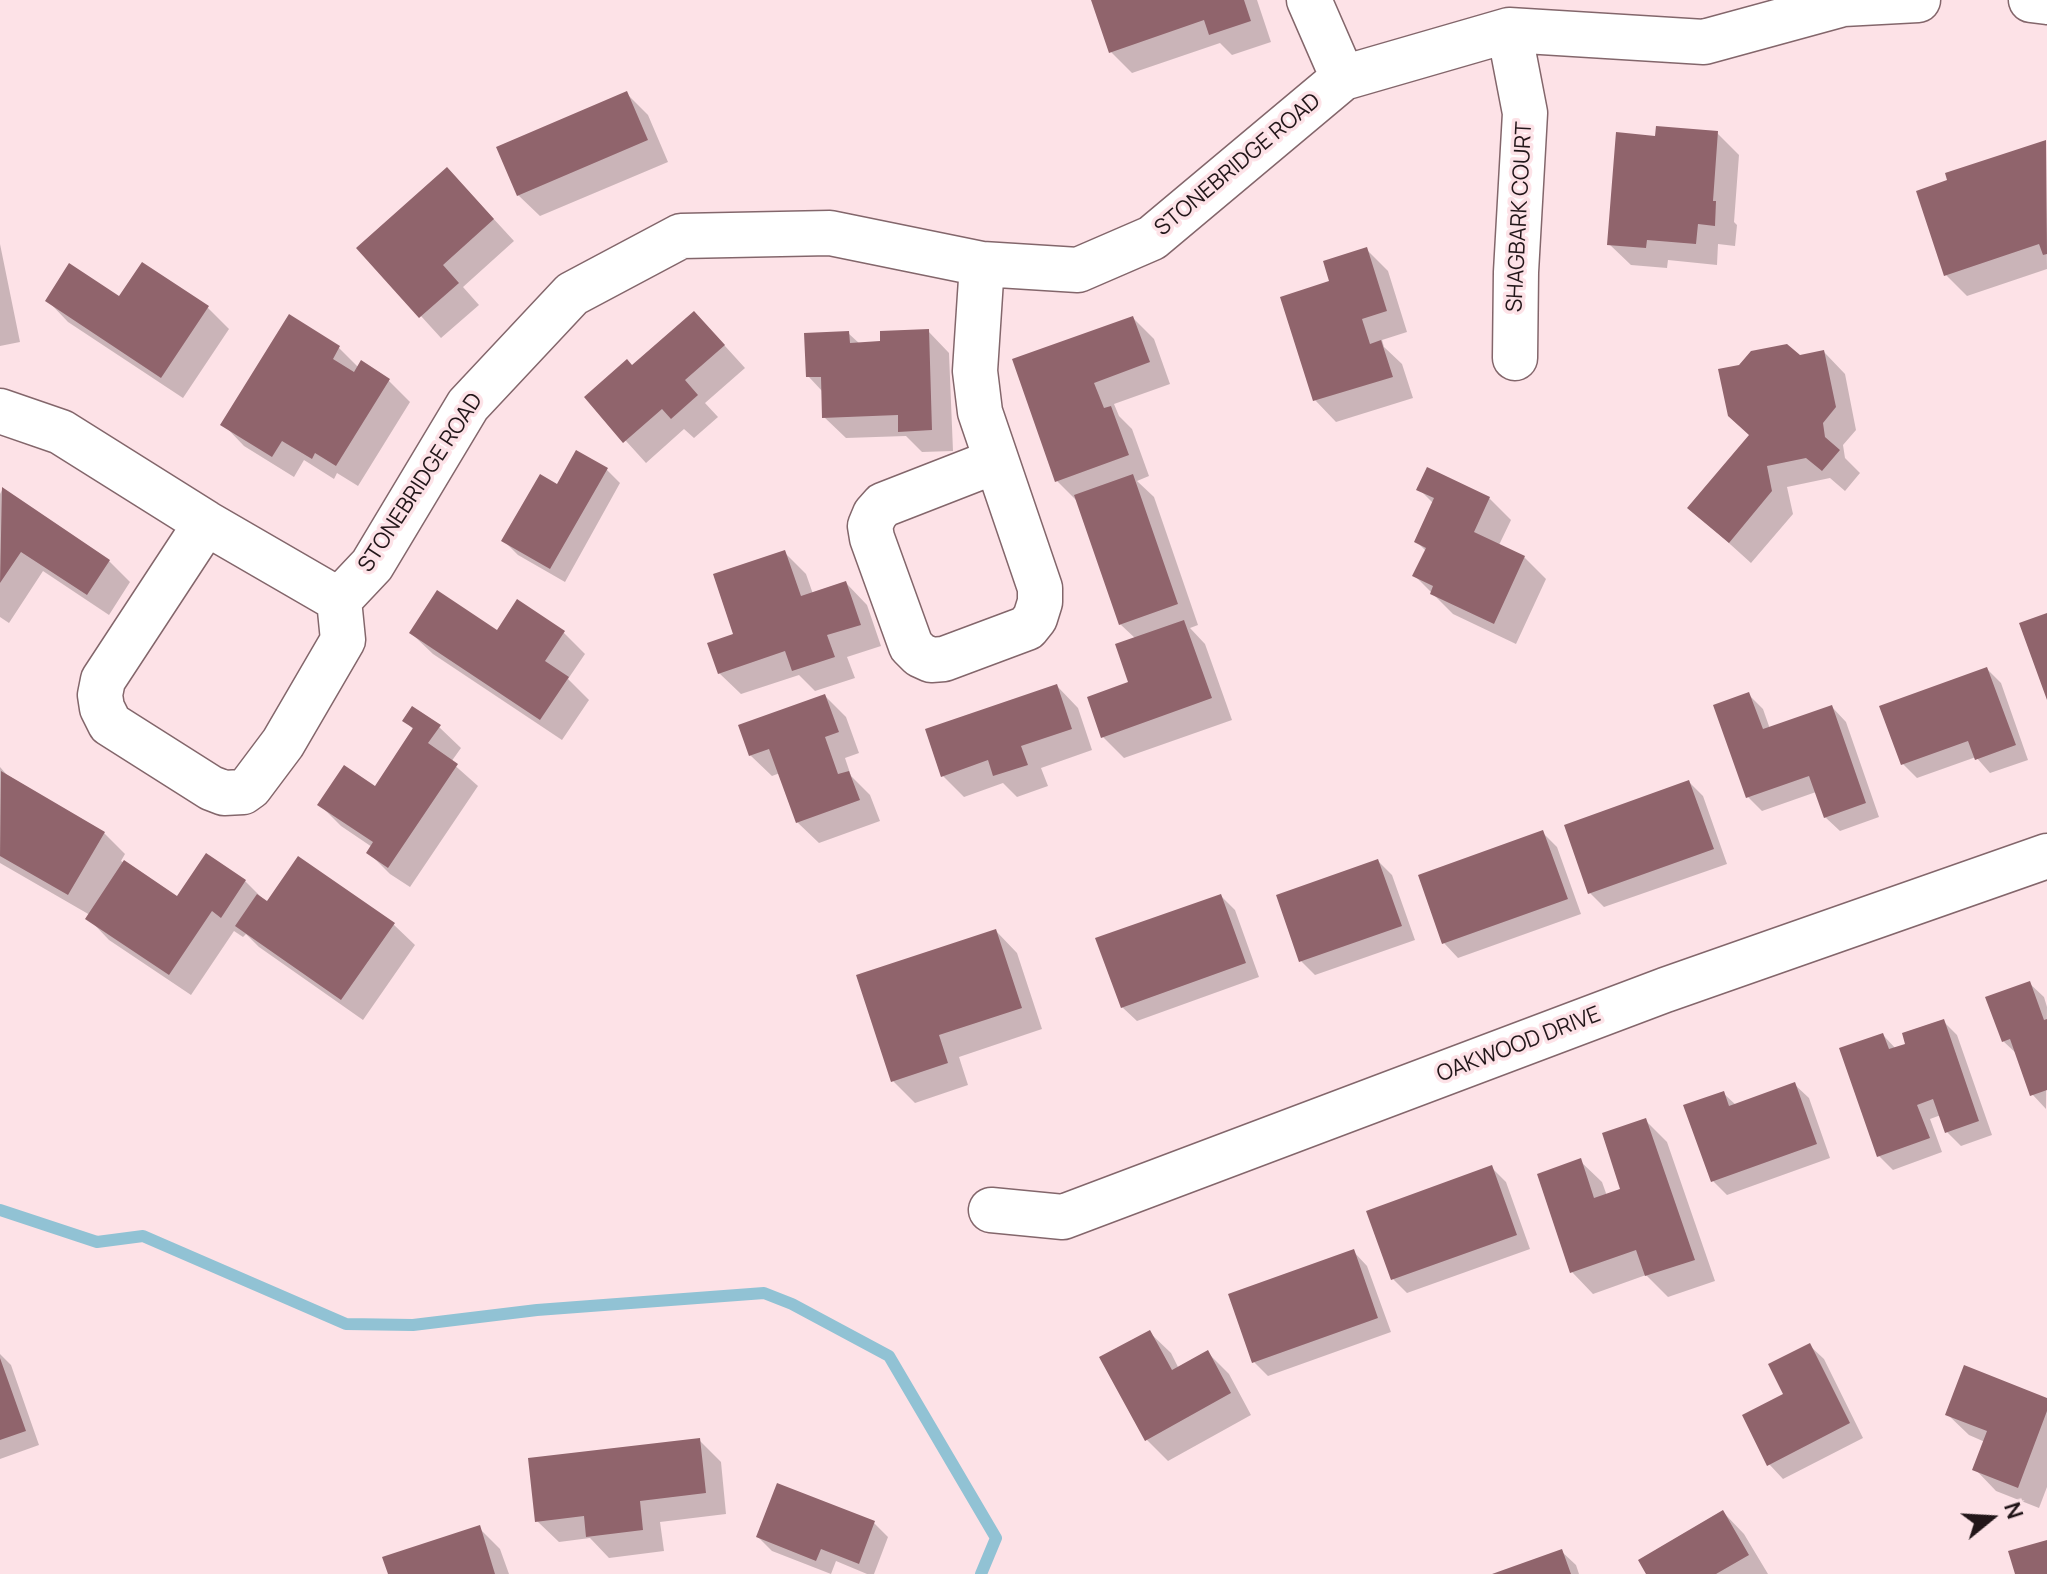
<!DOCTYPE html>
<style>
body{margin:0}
#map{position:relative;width:2047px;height:1574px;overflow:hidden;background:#fde2e7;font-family:Manrope,sans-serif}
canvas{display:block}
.north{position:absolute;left:1951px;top:1478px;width:80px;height:80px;-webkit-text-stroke:6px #fde2e7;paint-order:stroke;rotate:72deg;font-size:22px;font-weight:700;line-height:32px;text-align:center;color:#221619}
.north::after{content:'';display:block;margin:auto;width:28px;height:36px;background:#221619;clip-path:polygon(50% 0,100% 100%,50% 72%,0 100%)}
</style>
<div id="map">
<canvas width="2047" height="1574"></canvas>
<div class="north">N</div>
</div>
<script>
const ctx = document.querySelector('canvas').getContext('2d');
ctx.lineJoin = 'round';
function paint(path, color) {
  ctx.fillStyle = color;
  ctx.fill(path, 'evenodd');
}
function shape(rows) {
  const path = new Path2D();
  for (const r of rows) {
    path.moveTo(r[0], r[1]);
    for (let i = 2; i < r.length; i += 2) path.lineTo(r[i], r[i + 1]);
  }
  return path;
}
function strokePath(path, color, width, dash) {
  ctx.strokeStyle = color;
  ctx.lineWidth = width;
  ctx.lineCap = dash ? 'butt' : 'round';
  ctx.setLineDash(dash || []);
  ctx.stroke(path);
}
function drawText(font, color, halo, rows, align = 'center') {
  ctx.font = font + ' Manrope,sans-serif';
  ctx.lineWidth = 7;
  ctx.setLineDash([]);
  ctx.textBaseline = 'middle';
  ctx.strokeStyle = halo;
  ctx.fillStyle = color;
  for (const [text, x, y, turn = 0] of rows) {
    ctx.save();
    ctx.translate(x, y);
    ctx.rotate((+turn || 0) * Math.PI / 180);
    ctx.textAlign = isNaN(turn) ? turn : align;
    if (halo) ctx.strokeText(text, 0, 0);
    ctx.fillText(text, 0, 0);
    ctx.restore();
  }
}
paint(shape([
 [1093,0,1257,0,1271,42,1232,55,1220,43,1132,73,1110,51],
 [627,94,648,115,668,162,540,216,518,195],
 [1717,133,1739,155,1734,222,1737,225,1735,246,1718,244,1717,265,1668,260,1667,268,1631,265,1609,244,1656,138],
 [2045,142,2047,269,1967,296,1946,275],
 [468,191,514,241,463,287,479,305,441,338,359,248],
 [0,244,20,342,0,346],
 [1366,249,1388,271,1407,332,1382,340,1384,347,1402,364,1413,398,1336,422,1315,400,1332,283],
 [120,299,207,307,229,329,183,398,68,322,47,300],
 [289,317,339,348,359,368,389,381,410,402,358,486,337,473,334,479,304,460,294,477,244,446,223,424],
 [1133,318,1154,339,1170,384,1114,404,1119,416,1132,429,1149,476,1137,481,1154,497,1198,625,1190,628,1205,644,1232,720,1124,758,1103,737,1131,683,1136,639,1120,624,1078,502,1057,481,1014,360],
 [928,331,949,353,953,451,922,452,906,436,846,438,824,417,823,392,808,376,848,333,860,344,882,343],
 [715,335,745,368,705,403,718,417,694,438,684,429,646,463,587,398,633,368],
 [1824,352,1845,374,1856,430,1843,445,1845,458,1860,473,1845,491,1830,478,1787,487,1793,514,1751,563,1690,508,1750,436,1799,357],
 [606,469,620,483,565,582,518,555,504,541],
 [1419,489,1489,498,1511,520,1499,545,1524,557,1546,579,1516,644,1453,614,1415,576,1426,551,1417,542,1434,504],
 [2,490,109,561,130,582,109,615,43,571,9,623,0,617,0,494],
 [784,552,806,574,813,594,846,583,867,605,881,646,847,657,855,678,815,691,799,675,741,694,719,673,735,635],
 [411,633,564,633,585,654,568,679,589,700,562,740,433,654],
 [1987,669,2001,683,2028,760,1990,773,1976,757,1917,778,1903,764],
 [1057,686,1078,708,1092,750,1041,768,1048,786,1017,797,1003,783,964,797,942,775],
 [1749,695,1763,709,1770,729,1832,707,1846,722,1879,817,1840,831,1825,817,1816,792,1762,811,1748,797],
 [825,696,846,717,859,753,845,758,851,776,870,795,880,821,819,843,797,822,780,773,772,776,750,755],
 [404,720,439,727,461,748,451,762,478,786,410,887,390,874,368,852,372,847,341,826,320,805,375,788,414,730],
 [0,767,7,775,104,833,125,854,121,861,178,899,207,855,245,881,268,904,393,924,415,945,363,1020,259,947,246,934,243,937,234,931,191,995,109,940,88,918,90,915,0,863],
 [1689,782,1703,796,1727,864,1604,907,1590,893],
 [1543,833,1557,847,1581,914,1458,958,1444,943,1420,876],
 [1378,861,1392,875,1415,940,1315,975,1301,961],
 [1221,896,1235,910,1259,977,1137,1021,1122,1007],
 [996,931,1017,953,1042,1029,959,1057,968,1085,915,1103,893,1081],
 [2029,983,2044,997,2047,1007,2046,1109,2032,1094,2018,1055,2003,1041],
 [1943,1021,1957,1035,1992,1135,1961,1146,1947,1132,1941,1115,1930,1119,1942,1152,1893,1170,1879,1156,1883,1035,1896,1049,1908,1045],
 [1794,1084,1809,1098,1830,1158,1727,1195,1713,1181,1723,1093,1736,1105],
 [1645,1120,1667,1142,1715,1281,1668,1297,1646,1275,1593,1294,1572,1272,1580,1161,1602,1182,1607,1196,1623,1190],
 [1492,1168,1506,1182,1530,1249,1407,1293,1393,1279],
 [1353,1251,1367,1266,1391,1332,1268,1376,1254,1362],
 [1149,1332,1171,1353,1179,1369,1208,1353,1229,1374,1251,1415,1168,1461,1147,1440],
 [1809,1345,1824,1359,1863,1438,1783,1479,1769,1464],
 [0,1354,11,1365,39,1445,0,1459],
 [2047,1400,2047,1487,2039,1508,1996,1491,1975,1469,1985,1442,1969,1435,1947,1414],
 [699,1440,721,1462,726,1514,660,1522,664,1551,609,1558,590,1538,559,1542,537,1521],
 [1723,1512,1744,1534,1768,1574,1649,1574],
 [874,1523,888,1537,874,1574,867,1574,836,1561,831,1574,772,1551,758,1537],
 [479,1528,500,1549,509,1574,390,1574],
 [1561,1551,1576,1565,1579,1574,1497,1574]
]), '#0003');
strokePath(shape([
 [0,1210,97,1242,143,1236,346,1324,413,1325,537,1310,764,1293,792,1304,889,1356,996,1538,981,1574]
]), '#91c2d4', 12);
paint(shape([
 [1091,0,1244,0,1251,21,1209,35,1204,20,1109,53],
 [627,91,648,140,517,196,496,147],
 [1656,126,1718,131,1713,201,1716,201,1715,226,1698,224,1696,244,1647,240,1646,248,1607,245,1616,132,1655,136],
 [2046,140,2047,254,2043,255,2039,244,1944,276,1916,191,1947,180,1945,173],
 [447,167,494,219,443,265,459,283,419,318,356,248],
 [1367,247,1387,311,1362,319,1370,344,1381,340,1393,377,1313,401,1280,297,1329,281,1323,261],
 [142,262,209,306,161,378,45,301,69,263,119,296],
 [694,311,725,345,685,380,698,395,671,419,662,409,623,443,584,397,627,359,632,365],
 [289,314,340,346,333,359,354,372,361,360,390,379,336,466,315,453,312,459,282,441,272,457,220,425],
 [1133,316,1150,362,1094,383,1104,408,1111,406,1129,455,1055,482,1012,359],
 [929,329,932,430,898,432,898,415,822,418,821,377,806,377,804,333,849,331,850,343,880,341,880,331],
 [1787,344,1800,355,1824,350,1836,407,1823,423,1825,437,1840,450,1822,471,1806,458,1767,466,1772,491,1729,543,1687,508,1749,435,1728,416,1718,369,1739,365,1751,351],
 [576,450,608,468,550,569,501,541,540,474,557,484],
 [1427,467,1490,497,1474,532,1525,556,1494,624,1430,594,1433,586,1412,576,1426,548,1414,542,1434,498,1416,490],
 [1133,474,1178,604,1119,625,1074,495],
 [2,487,110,560,87,595,21,552,0,583],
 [785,550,801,596,846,581,861,625,827,635,835,657,792,671,785,651,718,674,707,643,733,634,713,574],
 [437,590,497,630,517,599,565,631,545,661,569,677,540,720,409,633],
 [2047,613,2047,700,2019,623],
 [1184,620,1212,698,1101,738,1087,697,1128,682,1115,644],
 [1987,667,2016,745,1975,760,1968,741,1901,765,1879,706],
 [1057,684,1072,729,1021,746,1028,765,993,776,988,760,941,777,925,729],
 [1749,692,1763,729,1832,705,1866,803,1824,818,1809,776,1746,798,1713,705],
 [825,694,839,732,825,737,838,774,849,771,860,800,796,823,769,749,749,756,738,725],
 [412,706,441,725,428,743,458,764,388,868,366,853,373,842,317,805,344,765,375,786,413,728,402,721],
 [1,771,105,832,68,895,0,856],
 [1689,780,1714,849,1588,894,1564,825],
 [1543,830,1568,899,1442,944,1418,875],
 [206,853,246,880,221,918,212,911,169,975,85,919,124,860,177,896],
 [298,856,395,923,341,1000,235,926,257,894,267,901],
 [1378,859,1402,926,1299,962,1276,895],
 [1221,894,1246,963,1121,1008,1095,938],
 [996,929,1022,1008,939,1035,948,1063,891,1082,856,975],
 [2030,981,2044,1020,2047,1019,2047,1090,2030,1096,2010,1039,2002,1042,1985,997],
 [1944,1019,1979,1121,1945,1133,1933,1099,1917,1105,1930,1138,1877,1157,1839,1048,1883,1033,1889,1049,1905,1044,1902,1033],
 [1795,1082,1817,1144,1711,1182,1683,1105,1724,1091,1729,1106],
 [1646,1118,1695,1260,1645,1276,1636,1250,1570,1273,1537,1174,1581,1158,1594,1198,1620,1189,1602,1133],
 [1492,1165,1517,1235,1391,1280,1366,1211],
 [1354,1249,1378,1318,1252,1363,1228,1294],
 [1150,1330,1172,1370,1208,1350,1231,1393,1145,1441,1099,1357],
 [1810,1343,1850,1423,1767,1466,1742,1415,1783,1394,1768,1364],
 [0,1358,26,1431,0,1440],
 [1964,1365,2047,1398,2047,1411,2018,1488,1972,1470,1987,1431,1945,1415],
 [700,1438,706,1493,640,1501,643,1530,586,1537,584,1516,535,1522,528,1458],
 [777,1483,875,1521,859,1564,821,1549,816,1561,756,1537],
 [1723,1510,1749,1555,1716,1574,1646,1574,1638,1560],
 [480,1525,495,1574,388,1574,382,1557],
 [2047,1540,2047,1574,2015,1574,2008,1551],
 [1562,1549,1571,1574,1492,1574]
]), '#90646c');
const street = shape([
 [1309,0,1343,78],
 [2031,0,2047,2],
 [1509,30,1525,113,1516,272,1515,358],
 [982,264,975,371,980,412,1040,588,1040,602,1035,618,1027,628,944,659,931,660,920,655,911,646,872,538,870,526,875,514,883,505,996,461],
 [0,411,61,432,206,523,339,600],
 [206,523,103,680,100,695,102,708,110,724,211,788,224,793,243,792,250,787,283,743,343,640,339,600],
 [339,600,372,565,468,405,572,294,681,236,830,233,982,264,1078,270,1152,238,1343,78,1509,30,1704,42,1843,4,1918,0],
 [991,1210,1063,1217,1665,990,2047,856]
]);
strokePath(street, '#83666b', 47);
strokePath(street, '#fff', 44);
drawText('22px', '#221619', '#fde2e7', [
 ["STONEBRIDGE ROAD",1238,165,-40],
 ["SHAGBARK COURT",1520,217,-87],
 ["STONEBRIDGE ROAD",421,483,-57],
 ["OAKWOOD DRIVE",1519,1045,-21]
]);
</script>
